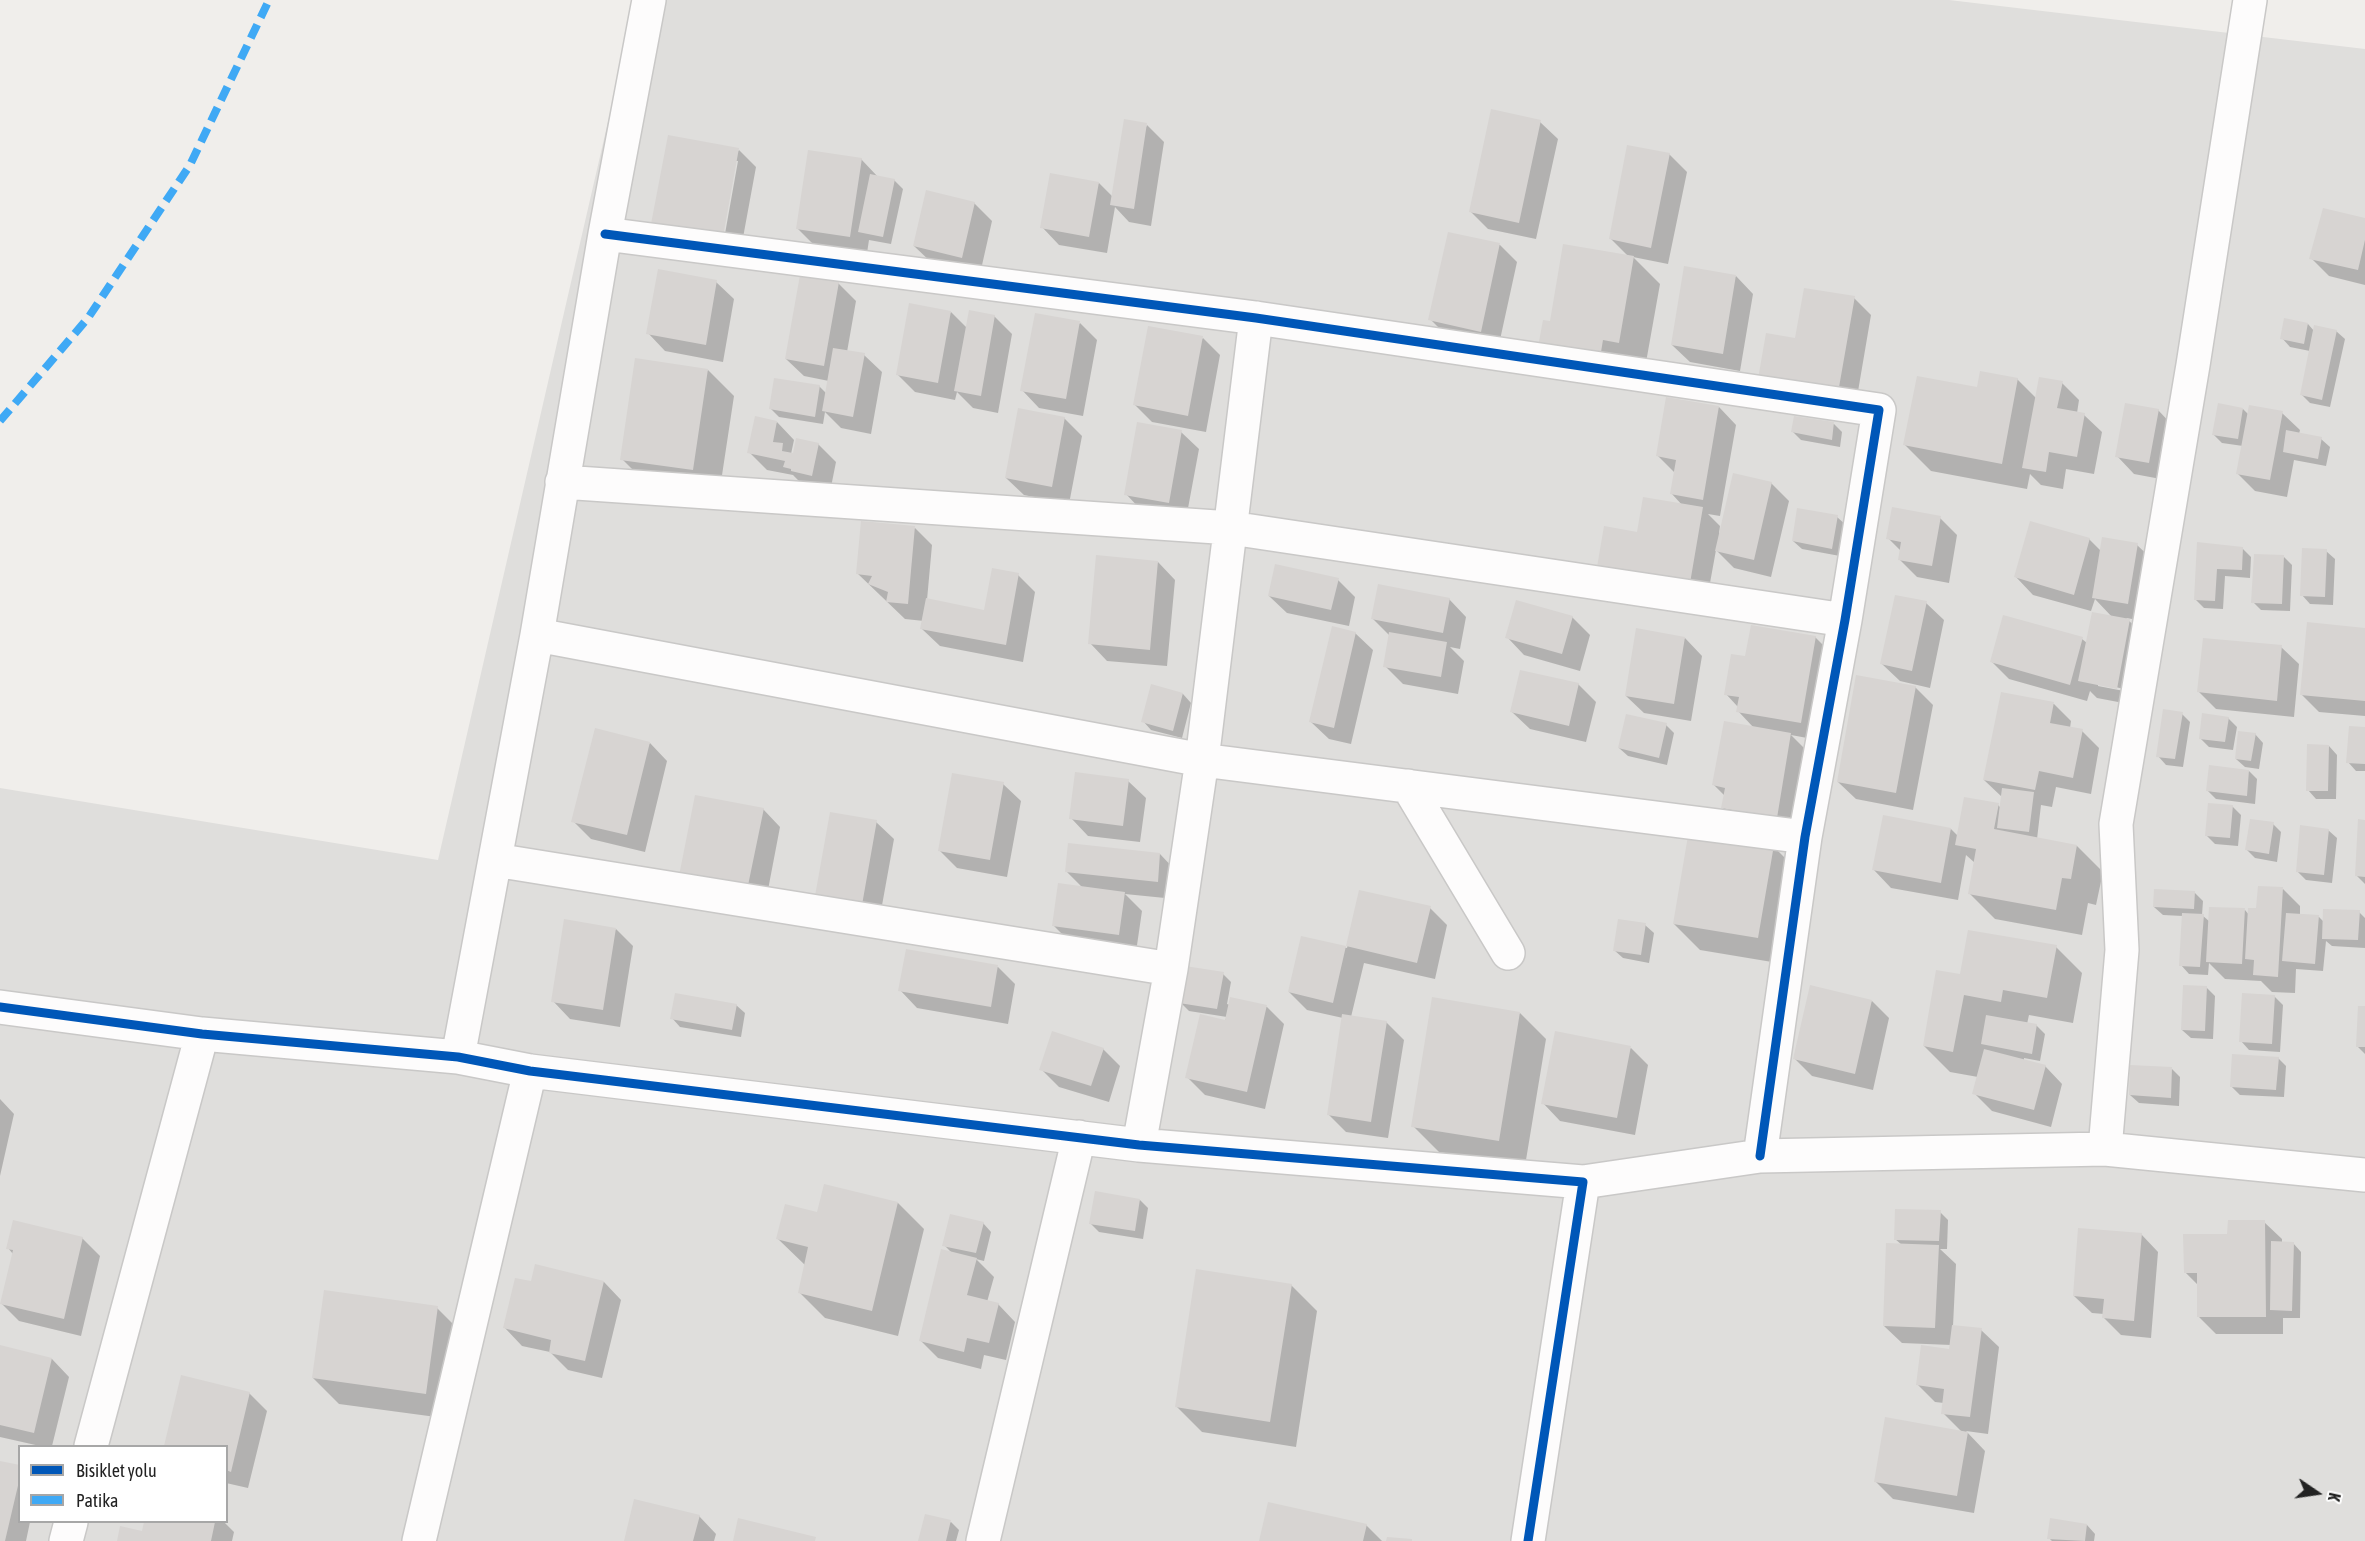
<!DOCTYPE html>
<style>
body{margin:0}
#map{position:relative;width:2365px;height:1541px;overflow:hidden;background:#f0eeeb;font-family:"Asap Condensed",sans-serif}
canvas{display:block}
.legend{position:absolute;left:18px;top:1445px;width:210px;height:78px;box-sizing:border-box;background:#fff;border:2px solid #a7a7a7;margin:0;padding:8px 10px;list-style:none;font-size:18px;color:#222}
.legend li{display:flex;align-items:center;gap:12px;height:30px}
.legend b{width:30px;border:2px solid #a7a7a7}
.north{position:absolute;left:2287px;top:1463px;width:60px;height:60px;-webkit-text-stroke:4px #fff;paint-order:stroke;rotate:103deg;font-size:16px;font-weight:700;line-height:24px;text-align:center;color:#222}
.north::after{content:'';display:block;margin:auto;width:21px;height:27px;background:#222;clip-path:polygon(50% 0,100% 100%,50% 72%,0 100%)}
</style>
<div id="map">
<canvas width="2365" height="1541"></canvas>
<ul class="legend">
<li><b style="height:8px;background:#0057b8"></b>Bisiklet yolu</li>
<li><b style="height:8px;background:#3fa9f5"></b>Patika</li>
</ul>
<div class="north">K</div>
</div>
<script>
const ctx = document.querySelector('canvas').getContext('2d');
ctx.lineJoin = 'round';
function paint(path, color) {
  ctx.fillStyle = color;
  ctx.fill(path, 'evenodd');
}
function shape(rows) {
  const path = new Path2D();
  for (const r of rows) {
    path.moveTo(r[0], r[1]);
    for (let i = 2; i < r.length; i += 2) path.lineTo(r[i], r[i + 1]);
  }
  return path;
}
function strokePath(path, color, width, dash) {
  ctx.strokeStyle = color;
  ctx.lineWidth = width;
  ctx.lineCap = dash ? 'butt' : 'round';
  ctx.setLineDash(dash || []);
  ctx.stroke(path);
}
paint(shape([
 [636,0,1949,0,2365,49,2365,1541,0,1541,0,788,438,860],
 [20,1446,226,1446,226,1522,20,1522]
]), '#dfdedc');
paint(shape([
 [1540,122,1558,139,1536,239,1488,229,1471,212],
 [1147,125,1164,142,1151,226,1129,222,1115,207,1107,253,1059,245,1042,227,1099,183,1113,197],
 [739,150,756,167,740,254,670,241],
 [735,161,738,161,723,245,720,244],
 [1669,154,1687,172,1668,264,1633,257,1660,284,1645,368,1626,383,1551,322,1629,257,1610,238],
 [861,159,878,177,894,180,903,189,891,244,869,240,867,253,815,246,797,228],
 [974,203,992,221,980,274,932,263,914,246],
 [2365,220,2365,285,2329,276,2311,258],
 [1449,233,1500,245,1517,262,1498,349,1448,337,1430,319],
 [1736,276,1753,294,1740,371,1690,362,1672,345],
 [716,282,734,299,723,362,665,351,648,333],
 [838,283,856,301,847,352,864,355,882,372,871,434,841,428,825,412,823,424,779,417,771,409,819,386,826,393,829,381,804,376,786,359],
 [1854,298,1871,315,1855,409,1796,340],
 [951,312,967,328,994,316,1012,334,998,413,973,408,957,392,955,400,915,392,898,375],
 [1080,323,1097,340,1083,416,1039,408,1022,390],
 [2308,324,2314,331,2336,331,2345,339,2330,407,2310,403,2302,395,2310,351,2290,347,2282,338],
 [1203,338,1220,355,1206,432,1152,422,1135,405],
 [708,370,734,396,719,495,648,485,622,459],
 [2017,379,2036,398,2062,383,2079,400,2077,413,2084,415,2102,432,2094,474,2066,469,2063,489,2041,485,2030,474,2027,489,1931,471,1905,445,1978,389],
 [1719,407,1736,425,1720,516,1708,514,1720,526,1719,533,1721,534,1771,483,1789,501,1771,577,1734,568,1716,550,1706,605,1638,533,1683,506,1672,494,1675,473,1658,456],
 [2243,409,2249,415,2282,413,2300,430,2299,434,2321,439,2330,447,2326,466,2294,460,2287,497,2255,491,2237,473,2243,446,2222,443,2213,434],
 [2158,410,2175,428,2166,480,2134,474,2117,456],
 [1064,418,1082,436,1069,504,1024,495,1006,478],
 [777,422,794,440,791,454,818,444,836,462,830,492,802,484,793,475,767,470,749,452],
 [1834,424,1842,432,1840,447,1801,440,1793,432],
 [1181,432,1199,449,1186,519,1143,512,1126,494],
 [1837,517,1846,525,1840,556,1802,549,1793,541],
 [1940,518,1957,535,1949,583,1917,577,1899,559,1901,551,1888,538],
 [915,528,932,545,927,600,985,611,1018,575,1035,592,1023,662,940,646,922,629,924,621,905,619,857,573],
 [2089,539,2101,551,2137,545,2155,562,2145,621,2126,618,2147,638,2134,705,2097,698,2090,691,2087,701,2009,679,1991,661,2082,639,2087,643,2113,618,2095,599,2091,611,2033,595,2016,577],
 [2098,683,2124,689,2124,691,2098,686],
 [2199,544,2242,548,2251,557,2250,578,2225,576,2223,609,2204,608,2196,600],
 [2326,551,2335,559,2333,605,2310,604,2302,595],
 [2284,557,2292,565,2290,611,2261,610,2253,602],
 [1158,562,1175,580,1167,666,1107,661,1090,643],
 [1338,580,1355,597,1349,626,1287,613,1269,596],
 [1449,599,1466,617,1460,649,1450,647,1464,661,1458,694,1403,684,1385,666,1390,636,1373,619],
 [1926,603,1944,620,1930,688,1900,681,1882,664],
 [1572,617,1590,635,1580,671,1524,655,1507,637],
 [2365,629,2365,716,2319,712,2301,694],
 [1355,633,1373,650,1351,744,1329,739,1311,722],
 [1815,637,1833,655,1818,740,1791,735,1808,752,1794,834,1740,825,1723,808,1725,796,1714,785,1754,728,1738,711,1738,707,1726,694,1747,658],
 [1685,638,1702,656,1691,721,1644,713,1626,696],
 [2281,647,2299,664,2294,717,2216,709,2199,692],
 [1578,684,1596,702,1586,742,1530,729,1512,712],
 [1152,686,1183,694,1191,703,1182,738,1151,730,1143,721],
 [1914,686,1933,705,1913,810,1856,799,1838,782],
 [2002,693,2054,704,2071,721,2070,728,2082,731,2099,748,2091,794,2056,787,2052,807,2041,805,2037,839,2077,846,2103,872,2096,905,2088,903,2082,935,1995,919,1969,893,1975,863,1966,855,1958,900,1891,888,1874,870,1951,829,1958,836,1998,805,2001,808,2002,797,1984,780],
 [2182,714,2190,722,2183,767,2166,765,2158,756],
 [2228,718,2237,727,2233,750,2209,747,2200,738],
 [1666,725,1674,733,1667,765,1628,756,1619,748],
 [2365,729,2365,771,2356,771,2348,762],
 [2255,734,2263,743,2259,769,2245,767,2236,759],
 [650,743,667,761,645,852,591,839,573,821],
 [2329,746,2337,755,2336,799,2316,799,2308,790],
 [2249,771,2257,779,2255,804,2216,799,2207,790],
 [1128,781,1146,798,1140,842,1088,836,1071,818],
 [1003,784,1021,801,1007,877,957,868,940,851],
 [2232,806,2241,815,2238,846,2215,844,2207,836],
 [763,809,780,827,763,916,696,903],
 [2365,821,2365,884,2357,876],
 [876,822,894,839,879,922,834,913],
 [2273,824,2281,832,2277,862,2255,858,2247,850],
 [2328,830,2337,838,2332,883,2306,880,2297,871],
 [1773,846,1799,872,1784,964,1700,950,1674,924],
 [1160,854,1177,872,1175,899,1125,894,1142,911,1136,952,1071,943,1054,926,1082,887,1067,872],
 [2283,889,2300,906,2300,915,2319,917,2324,922,2359,912,2365,918,2365,948,2332,946,2326,941,2323,971,2296,969,2295,993,2272,992,2261,981,2225,979,2209,963,2208,975,2189,974,2181,965,2183,916,2163,915,2154,907,2194,892,2203,901,2202,915,2210,922,2245,910,2249,915],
 [1361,892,1430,908,1447,925,1435,979,1364,963,1351,1017,1386,1022,1404,1040,1388,1138,1346,1132,1328,1114,1343,1018,1307,1010,1289,992,1302,938,1347,948],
 [1645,925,1654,933,1649,963,1623,958,1614,950],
 [616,929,633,946,620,1027,570,1019,553,1001],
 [2056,947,2082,973,2073,1023,2029,1015,2027,1024,2036,1025,2045,1034,2040,1061,2024,1058,2024,1061,2045,1066,2062,1084,2051,1127,1992,1111,1974,1093,1978,1077,1950,1072,1924,1046,1961,976],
 [998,967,1015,984,1008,1024,917,1008,900,990],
 [1223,974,1231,982,1227,1004,1230,1005,1231,998,1267,1007,1284,1024,1265,1109,1205,1095,1187,1077,1227,1017,1189,1011,1181,1003],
 [2206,987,2215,996,2213,1039,2191,1038,2182,1030],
 [2274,996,2283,1005,2280,1052,2249,1050,2241,1041],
 [1872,1001,1889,1018,1873,1090,1812,1076,1795,1059],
 [736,1005,745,1013,741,1037,680,1027,672,1018],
 [2365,1008,2365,1054,2357,1046],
 [1520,1013,1546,1039,1525,1166,1439,1152,1413,1126],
 [1631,1048,1648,1065,1635,1135,1560,1121,1543,1103],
 [1103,1049,1120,1066,1109,1102,1059,1087,1041,1069],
 [2278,1058,2286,1066,2284,1097,2240,1095,2231,1086],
 [2172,1069,2180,1077,2179,1106,2139,1103,2130,1095],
 [0,1099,14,1114,0,1176],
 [1140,1200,1148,1208,1143,1239,1099,1232,1091,1224],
 [898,1203,924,1229,898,1336,825,1318,799,1292,805,1265,778,1239,818,1214],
 [1940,1212,1948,1220,1947,1249,1940,1249,1956,1264,1953,1326,1981,1330,1999,1347,1988,1434,1966,1431,1985,1451,1974,1513,1893,1499,1875,1481,1962,1432,1943,1413,1944,1403,1935,1402,1918,1385,1950,1351,1951,1345,1902,1343,1884,1326,1902,1245,1895,1239],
 [2264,1222,2282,1239,2282,1243,2293,1243,2301,1252,2300,1318,2283,1318,2283,1334,2216,1334,2199,1317,2199,1286,2185,1272,2229,1235],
 [983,1223,991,1232,984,1261,976,1259,994,1277,987,1302,998,1304,1015,1322,1006,1360,984,1355,981,1369,938,1358,921,1341,952,1253,944,1245],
 [2141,1234,2158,1252,2151,1338,2121,1335,2104,1318,2104,1314,2092,1313,2074,1296],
 [82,1238,100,1256,81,1336,19,1321,1,1303,13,1254,8,1248],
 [604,1282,621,1300,602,1378,568,1370,550,1352,522,1346,505,1328,532,1283],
 [1291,1285,1317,1311,1296,1447,1202,1432,1176,1406],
 [437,1308,463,1334,451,1419,339,1404,313,1378],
 [0,1347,52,1359,69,1377,52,1446,40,1446,0,1437],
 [182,1377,249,1393,267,1411,248,1488,226,1483,226,1446,166,1446],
 [0,1462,20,1467,20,1522,30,1522,26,1541,0,1541],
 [699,1516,716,1534,714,1541,626,1541],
 [146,1522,224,1522,234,1532,232,1541,118,1541,143,1533],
 [951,1522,959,1530,956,1541,920,1541],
 [1366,1525,1382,1541,1261,1541],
 [2087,1525,2095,1534,2094,1541,2052,1541,2049,1538]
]), '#0003');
paint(shape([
 [1491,109,1541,120,1519,223,1469,212],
 [1124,119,1147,123,1134,209,1110,205],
 [668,135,739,148,723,237,651,224],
 [1627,145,1670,153,1651,248,1609,239],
 [808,150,862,158,850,237,796,229],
 [1050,173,1099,182,1089,237,1040,228],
 [870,174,895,179,883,237,858,232],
 [926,190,975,202,962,258,913,246],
 [2323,208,2365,218,2365,240,2358,270,2309,259],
 [1448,232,1500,243,1481,332,1428,320],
 [1563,244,1634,256,1619,343,1603,340,1600,358,1538,347,1543,320,1550,321],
 [1684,266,1736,275,1723,354,1671,345],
 [658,269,717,280,706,345,646,334],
 [800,275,839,282,824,366,785,359],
 [1804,288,1855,296,1838,393,1758,379,1766,333,1795,338],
 [909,303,951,311,938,383,896,375],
 [969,310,995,315,981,396,954,391],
 [1035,313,1080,321,1066,399,1020,391],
 [2284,318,2308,323,2304,344,2280,339],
 [2314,325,2337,330,2322,400,2300,395],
 [1148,326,1203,336,1188,416,1133,405],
 [833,348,865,353,853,417,822,411],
 [635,358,708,369,693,470,620,460],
 [1980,371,2018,378,2002,464,1903,445,1917,376,1977,387],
 [2039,377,2063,381,2057,408,2085,413,2077,457,2049,452,2046,472,2022,468],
 [774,378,820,385,815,417,769,409],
 [1666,397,1719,406,1703,500,1670,494,1676,460,1656,456],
 [2125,403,2159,409,2149,463,2115,457],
 [2218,403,2243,408,2238,439,2212,435],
 [2249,405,2283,411,2270,480,2236,474],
 [1018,408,1065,417,1052,487,1005,478],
 [755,416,777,421,773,442,783,443,782,451,793,453,796,438,819,443,812,476,791,471,791,469,783,467,785,461,747,453],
 [1794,416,1834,422,1832,440,1791,432],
 [1137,422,1182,430,1169,503,1124,495],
 [2286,430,2322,437,2318,459,2283,452],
 [1733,473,1772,482,1754,560,1715,551],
 [1643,497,1703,507,1689,589,1596,573,1604,526,1637,532],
 [1892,507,1941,516,1932,566,1898,560,1901,542,1886,539],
 [1797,508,1838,515,1832,549,1792,541],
 [861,521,915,526,908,604,886,602,888,592,868,584,872,576,856,574],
 [2030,521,2090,538,2074,595,2014,577],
 [2102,537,2138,543,2128,604,2092,598],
 [2197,542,2243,547,2242,570,2217,569,2215,601,2194,600],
 [2302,548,2327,549,2325,597,2300,596],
 [2254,554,2284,555,2282,604,2251,603],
 [1096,555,1158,561,1150,650,1088,644],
 [1275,564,1339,578,1331,610,1268,596],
 [992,568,1019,573,1006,645,920,629,926,598,984,610],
 [1378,584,1450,598,1443,633,1371,619],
 [1895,595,1927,601,1912,671,1880,664],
 [1516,600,1573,616,1562,654,1505,638],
 [2092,612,2130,619,2117,689,2078,681],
 [2003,615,2083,637,2070,685,1990,662],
 [2307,622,2365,628,2365,701,2300,695],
 [1751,625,1816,636,1801,723,1736,712,1739,697,1724,695,1731,654,1745,656],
 [1332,626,1356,632,1334,728,1309,722],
 [1636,628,1685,637,1674,704,1625,696],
 [1389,632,1447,642,1441,677,1383,667],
 [2203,638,2282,645,2277,701,2197,692],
 [1520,670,1579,683,1569,726,1510,712],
 [1856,675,1916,686,1896,793,1837,782],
 [1151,684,1183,693,1173,731,1141,722],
 [2001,692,2054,702,2050,723,2083,729,2073,778,2039,771,2035,790,1983,780],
 [2163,709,2183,712,2175,759,2156,757],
 [2202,713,2229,717,2225,742,2199,739],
 [1626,714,1667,723,1659,758,1618,748],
 [1724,721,1791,733,1777,818,1721,808,1725,788,1712,785],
 [2349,726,2365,727,2365,764,2346,763],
 [595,728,650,742,627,835,571,822],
 [2238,731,2256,733,2251,761,2235,759],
 [2307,744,2329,745,2328,791,2306,791],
 [2209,765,2249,770,2247,796,2206,791],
 [1075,772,1129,779,1123,826,1069,819],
 [952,773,1004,782,990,860,938,851],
 [2002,788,2034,792,2029,832,1997,828],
 [695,795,764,808,745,900,677,886],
 [1964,797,1999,803,1994,829,2077,845,2071,879,2062,878,2056,910,1968,894,1976,849,1955,845],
 [2208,803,2233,805,2230,838,2205,836],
 [830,812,877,820,862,905,815,896],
 [1883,815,1951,828,1941,883,1872,870],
 [2250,819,2274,822,2269,854,2245,850],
 [2358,819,2365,820,2365,877,2355,876],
 [2300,825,2329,829,2324,875,2296,872],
 [1689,830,1774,845,1758,938,1673,924],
 [1068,843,1160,853,1158,882,1065,872],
 [1058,883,1125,892,1119,935,1052,926],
 [2258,886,2283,887,2278,977,2253,975,2254,960,2245,959,2248,908,2256,908],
 [2154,889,2195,891,2194,909,2153,907],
 [1359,890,1431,906,1417,963,1346,946,1333,1003,1288,992,1301,936,1346,946],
 [2209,907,2245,908,2242,964,2206,962],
 [2323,909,2360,910,2358,940,2322,939],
 [2182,913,2204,914,2200,967,2179,966],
 [2286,913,2319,915,2315,964,2282,961],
 [564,919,616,928,603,1010,551,1002],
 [1618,919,1646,923,1641,955,1613,951],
 [1968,930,2057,945,2047,998,2003,990,2001,1002,1964,995,1953,1052,1923,1046,1936,970,1960,974],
 [906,949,998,965,991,1007,898,991],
 [1185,966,1224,972,1217,1009,1179,1003],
 [1810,985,1872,1000,1855,1074,1793,1059],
 [2183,985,2207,986,2205,1031,2181,1030],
 [675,993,737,1004,732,1030,670,1019],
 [2242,993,2275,995,2272,1044,2239,1042],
 [1230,997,1267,1005,1247,1092,1185,1078,1200,1014,1225,1020],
 [1432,997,1520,1012,1499,1141,1411,1127],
 [2358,1006,2365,1006,2365,1047,2356,1047],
 [1342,1014,1387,1021,1371,1122,1327,1115],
 [1986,1015,2037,1024,2032,1054,1981,1044],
 [1052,1031,1104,1048,1091,1086,1039,1070],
 [1555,1031,1631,1046,1617,1118,1541,1104],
 [1984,1049,2046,1065,2034,1110,1972,1094],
 [2232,1054,2279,1057,2276,1090,2230,1087],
 [2130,1065,2172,1067,2171,1098,2129,1095],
 [824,1184,898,1202,872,1311,798,1293,808,1247,776,1239,785,1204,817,1212],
 [1095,1191,1140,1199,1135,1231,1089,1224],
 [1895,1209,1941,1210,1939,1241,1894,1240],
 [950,1214,984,1222,976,1253,942,1246],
 [13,1220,83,1237,64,1319,0,1304,13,1250,6,1249],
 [2228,1220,2265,1220,2266,1317,2197,1317,2197,1273,2184,1273,2183,1234,2227,1234],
 [2078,1228,2142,1233,2134,1321,2102,1318,2104,1299,2073,1296],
 [2271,1241,2294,1242,2292,1311,2270,1310],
 [1886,1243,1939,1245,1935,1328,1883,1326],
 [941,1249,977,1258,967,1295,999,1303,989,1343,967,1338,964,1352,919,1341],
 [535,1264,604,1281,585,1361,549,1353,551,1340,503,1328,515,1278,531,1281],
 [1196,1269,1292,1284,1270,1422,1175,1407],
 [324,1290,438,1306,426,1394,312,1378],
 [1952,1325,1982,1328,1970,1417,1941,1414,1944,1389,1916,1385,1921,1345,1949,1349],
 [0,1345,52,1358,34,1433,0,1425],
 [181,1375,250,1392,231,1472,226,1470,226,1446,164,1446],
 [1885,1417,1968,1432,1957,1496,1874,1482],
 [0,1461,20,1465,20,1477,5,1541,0,1541],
 [634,1499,700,1515,693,1541,624,1541],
 [1268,1502,1367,1524,1363,1541,1259,1541],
 [925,1514,951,1520,946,1541,918,1541],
 [738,1518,816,1537,815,1541,733,1541],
 [2050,1518,2087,1524,2085,1541,2047,1539],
 [144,1522,215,1522,211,1541,117,1541,120,1526,142,1531],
 [1387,1537,1412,1539,1412,1541,1386,1541]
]), '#d7d4d2');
const minor = shape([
 [605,234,1256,318,1879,410,1845,620,1805,837,1760,1156],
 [562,482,1231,528,1845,620],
 [537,635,1202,760,1805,837],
 [1408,786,1508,953],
 [495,860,1171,969],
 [0,1007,202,1034,458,1057,530,1071,1139,1145,1583,1182,1528,1541],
 [458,1057,537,635,605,234,649,0],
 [1139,1145,1171,969,1202,760,1256,318],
 [2105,1149,2122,950,2116,824,2193,365,2250,0],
 [1583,1182,1760,1156,2105,1149,2365,1175],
 [91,1446,202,1034],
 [66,1541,71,1522],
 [419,1541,530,1071],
 [983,1541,1079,1137]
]);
strokePath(minor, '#c9c8c7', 36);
strokePath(minor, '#fdfcfc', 33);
strokePath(shape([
 [0,421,88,318,190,165,269,0]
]), '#3fa9f5', 8, [15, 8]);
strokePath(shape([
 [605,234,1256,318,1879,410,1845,620,1805,837,1760,1156],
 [0,1007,202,1034,458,1057,530,1071,1139,1145,1583,1182,1528,1541]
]), '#0057b8', 9);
</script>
